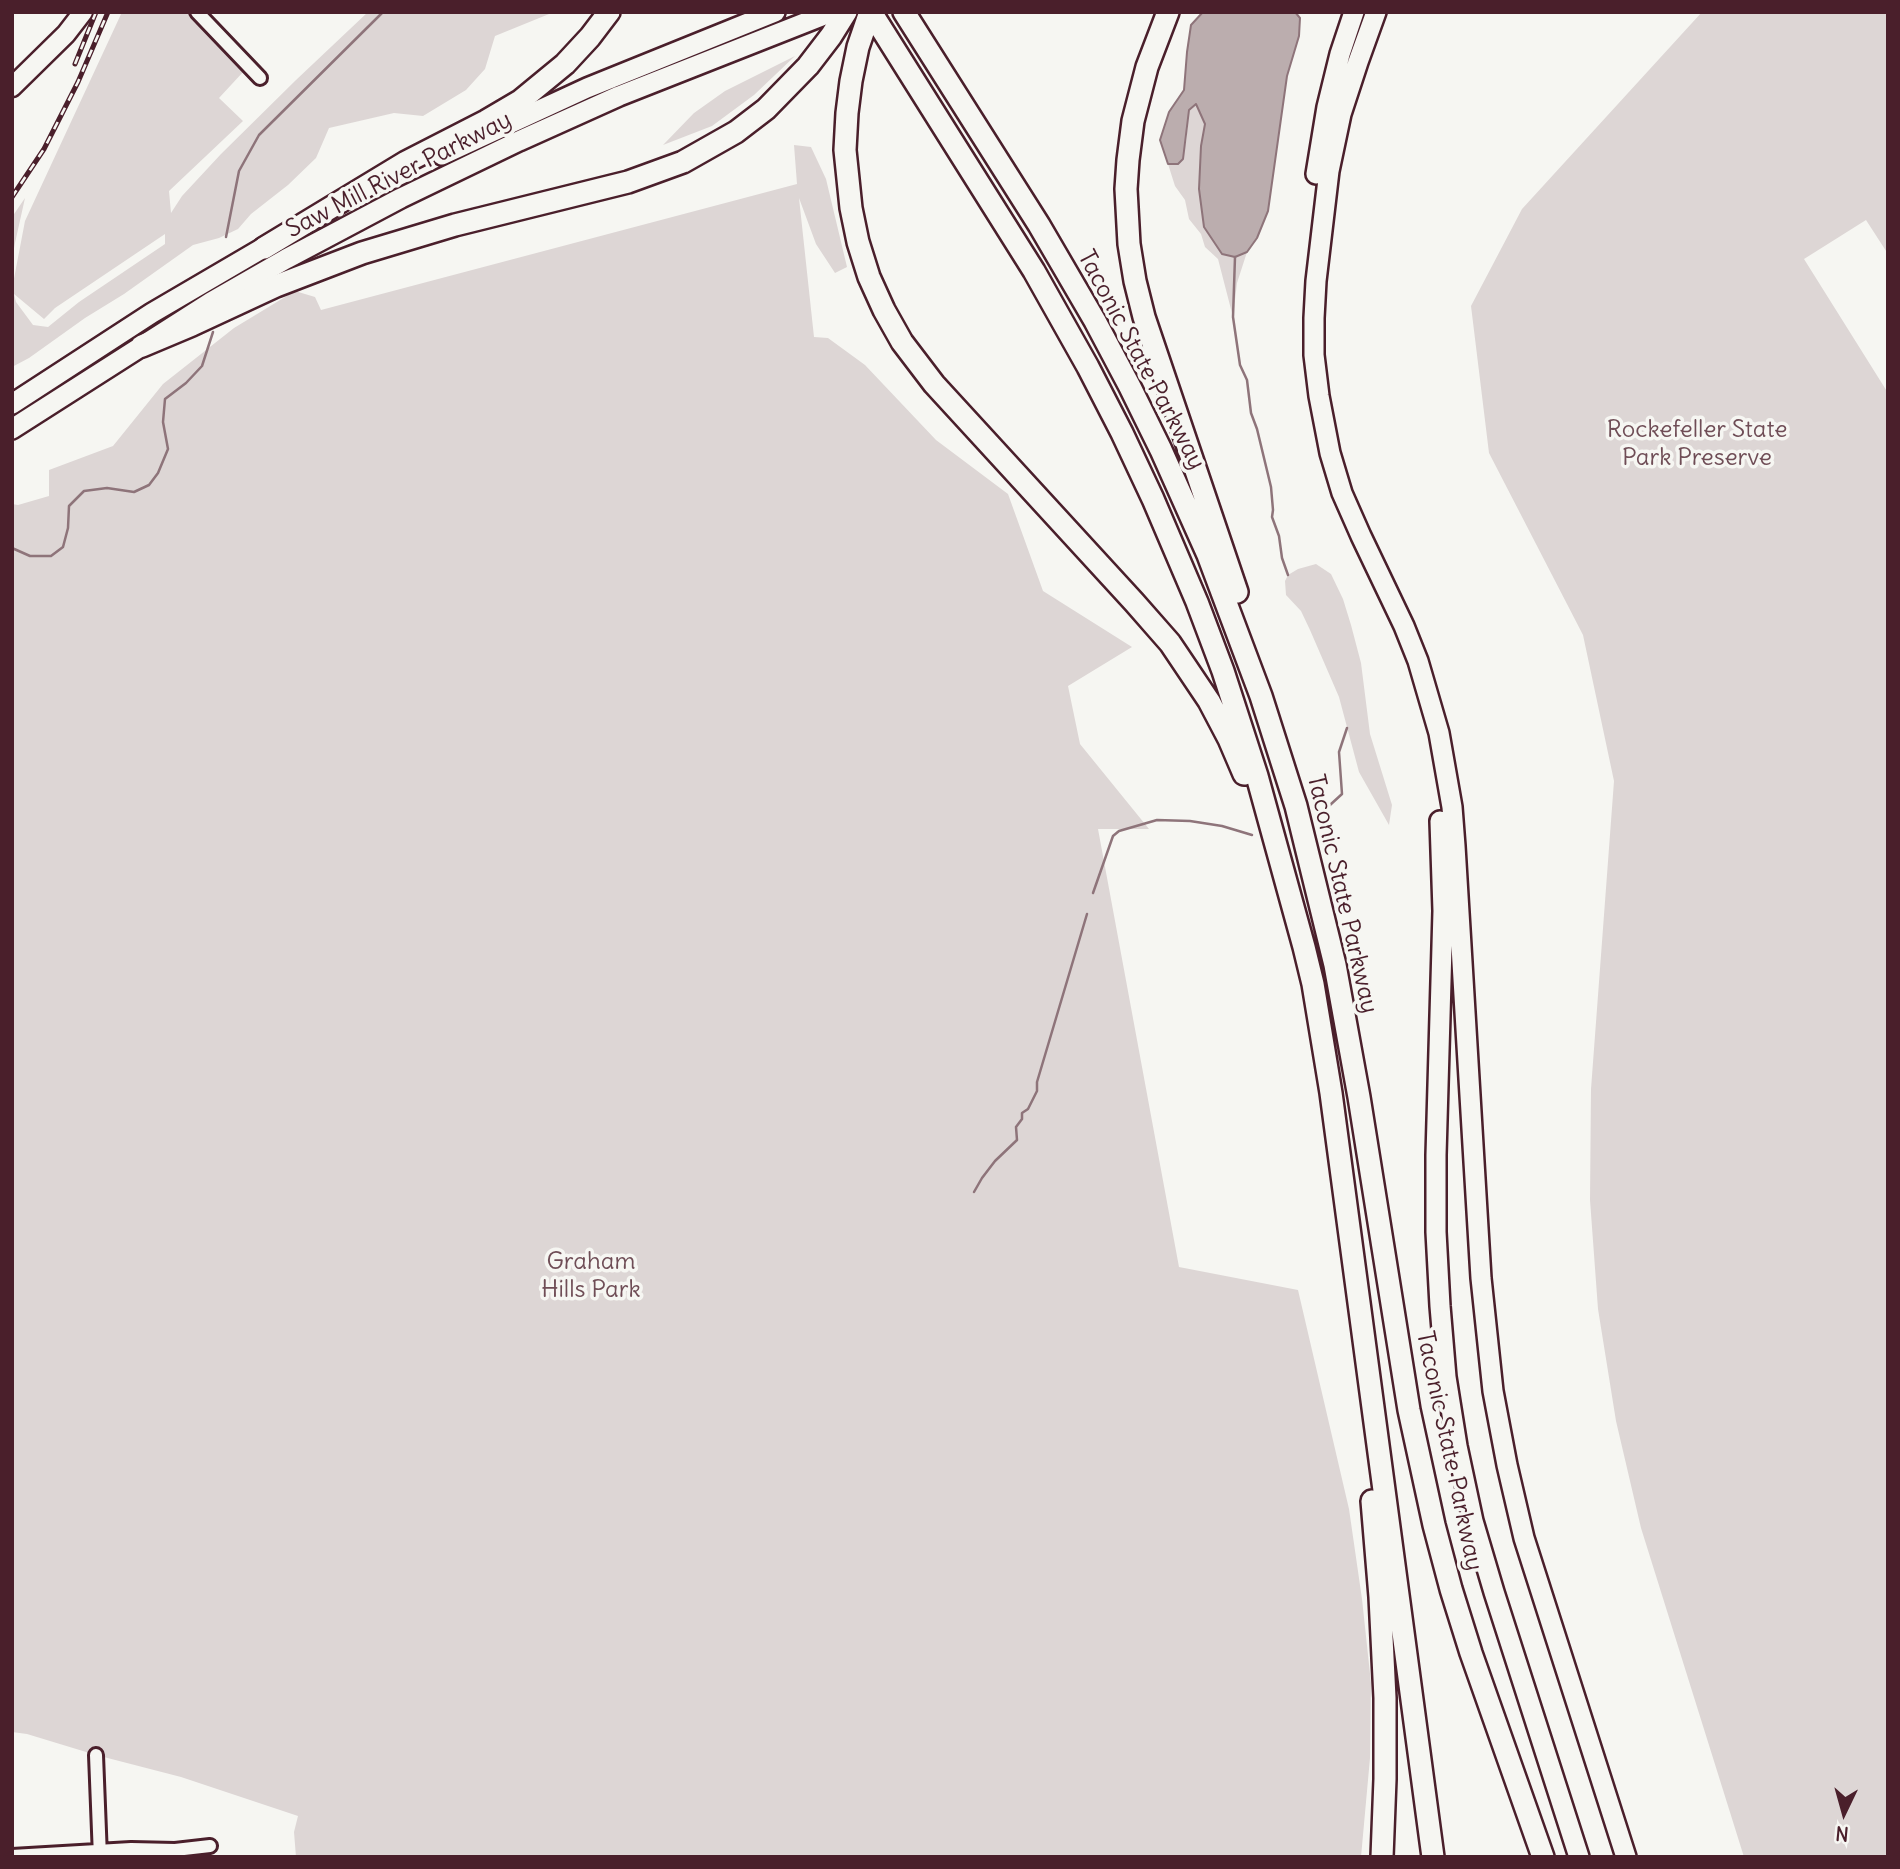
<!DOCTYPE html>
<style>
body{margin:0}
#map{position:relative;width:1900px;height:1869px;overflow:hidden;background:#f6f6f2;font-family:Delius,sans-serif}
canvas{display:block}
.frame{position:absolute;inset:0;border:14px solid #4a1f2b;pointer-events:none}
.north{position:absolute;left:1809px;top:1778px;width:70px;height:70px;-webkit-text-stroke:5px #f6f6f2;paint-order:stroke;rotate:185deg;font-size:19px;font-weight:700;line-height:28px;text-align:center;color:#4a1f2b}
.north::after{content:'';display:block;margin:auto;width:24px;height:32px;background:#4a1f2b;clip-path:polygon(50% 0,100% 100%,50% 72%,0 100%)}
</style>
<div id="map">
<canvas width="1900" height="1869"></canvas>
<div class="frame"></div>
<div class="north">N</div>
</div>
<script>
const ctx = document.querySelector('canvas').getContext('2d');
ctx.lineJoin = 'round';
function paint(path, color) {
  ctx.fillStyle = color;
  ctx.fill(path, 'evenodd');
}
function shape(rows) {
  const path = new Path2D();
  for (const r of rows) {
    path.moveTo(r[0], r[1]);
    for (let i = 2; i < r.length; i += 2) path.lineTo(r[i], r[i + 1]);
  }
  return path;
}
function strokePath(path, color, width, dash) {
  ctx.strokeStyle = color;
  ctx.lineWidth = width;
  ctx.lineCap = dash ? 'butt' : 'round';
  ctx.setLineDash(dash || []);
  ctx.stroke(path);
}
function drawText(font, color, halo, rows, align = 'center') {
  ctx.font = font + ' Delius,sans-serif';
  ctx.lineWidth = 7;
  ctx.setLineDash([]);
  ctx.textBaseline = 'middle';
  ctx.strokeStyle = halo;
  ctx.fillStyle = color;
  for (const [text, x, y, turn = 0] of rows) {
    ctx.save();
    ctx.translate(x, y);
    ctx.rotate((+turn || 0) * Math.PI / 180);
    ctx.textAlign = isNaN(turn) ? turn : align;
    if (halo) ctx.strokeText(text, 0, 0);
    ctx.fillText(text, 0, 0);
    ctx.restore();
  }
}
paint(shape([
 [122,12,188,12,244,71,219,98,243,121,169,191,171,213,182,196,221,154,296,80,368,12,554,12,495,36,485,69,466,90,423,116,394,113,329,128,316,158,288,185,251,214,238,229,219,238,193,245,124,294,85,318,29,358,12,367,12,289,25,221],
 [165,234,165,244,79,302,48,327,33,325,16,302,14,294,44,319,55,308],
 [1702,12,1888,12,1888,254,1866,220,1804,259,1888,393,1888,1857,1744,1857,1641,1528,1616,1421,1598,1309,1590,1200,1591,1089,1614,781,1583,635,1489,453,1471,306,1522,209],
 [795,56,754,95,712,126,663,145,694,113,725,91],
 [1196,104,1205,124,1201,146,1199,189,1204,227,1222,254,1235,257,1247,252,1237,283,1233,317,1218,259,1205,247,1201,234,1189,219,1185,200,1175,186,1168,164,1178,164,1186,143,1189,110],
 [794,145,811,147,826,179,847,267,835,273,816,244,799,198,814,337,828,338,865,365,936,440,1008,494,1043,591,1132,647,1068,686,1080,744,1149,829,1098,829,1179,1267,1298,1290,1349,1509,1362,1599,1371,1683,1370,1758,1361,1857,296,1857,294,1832,298,1816,181,1777,96,1755,27,1734,12,1732,12,504,18,505,49,496,49,470,113,446,163,384,234,328,295,291,315,297,321,310,797,184],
 [25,198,15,243,12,259,12,217],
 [1316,564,1331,574,1343,599,1351,625,1361,663,1370,734,1392,805,1389,825,1359,772,1339,697,1310,630,1301,611,1286,595,1285,581,1288,575,1298,569]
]), '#ddd6d5');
const water = shape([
 [1203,12,1295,12,1300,18,1299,36,1287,76,1268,211,1257,238,1247,252,1235,257,1222,254,1204,227,1199,189,1201,146,1205,124,1196,104,1189,110,1183,159,1178,164,1168,164,1160,140,1169,112,1184,90,1187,52,1191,25,1203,12]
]);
paint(water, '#bbadae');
strokePath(water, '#8e747a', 2);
strokePath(shape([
 [226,237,239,171,259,135,383,12],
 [1235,257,1233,317,1240,365,1247,380,1251,413,1257,429,1271,487,1273,510,1272,517,1279,536,1282,558,1288,575],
 [12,548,30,556,51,556,63,547,68,528,69,506,84,491,107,488,134,492,149,485,158,473,168,449,163,422,165,399,186,383,202,366,213,332],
 [1330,805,1342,794,1339,752,1347,728],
 [1093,893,1113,836,1119,831,1157,820,1190,821,1222,826,1252,835],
 [974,1192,982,1178,995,1161,1017,1140,1016,1127,1022,1119,1022,1113,1028,1109,1037,1091,1037,1082,1087,914]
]), '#8e747a', 2.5);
const minor = shape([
 [197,12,260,78],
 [96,1755,100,1857],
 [12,1856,131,1849,175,1850,210,1846]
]);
const secondary = shape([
 [12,87,66,34,83,12]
]);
const primary = shape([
 [1376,12,1358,62,1341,114,1329,171,1316,281,1314,318,1314,355,1319,396,1330,453,1342,493,1361,536,1404,626,1418,661,1439,733,1452,807,1455,846,1481,1278,1493,1391,1507,1465,1524,1538,1626,1857],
 [1316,174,1327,107,1340,54,1354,12],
 [1440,821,1443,911,1436,1155,1436,1232,1440,1306,1446,1377,1457,1446,1473,1521,1494,1592,1579,1857]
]);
const trunk = shape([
 [442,155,587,88,775,12],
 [12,404,152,313,275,241],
 [12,429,211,302,286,259,401,198,519,141,619,96,832,12]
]);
const motorway = shape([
 [870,12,858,47,851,81,847,113,845,150,851,208,858,242,869,277,884,310,902,342,934,384,1134,602,1170,643,1209,701,1229,739,1244,774],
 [871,12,1034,271,1088,367,1122,433,1153,499,1197,602,1223,671,1257,776,1304,947,1313,984,1331,1093,1433,1857],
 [904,12,1039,225,1095,321,1130,387,1161,450,1208,555,1261,696,1296,806,1335,965,1359,1097,1409,1410,1434,1525,1451,1589,1471,1653,1543,1857],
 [1168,12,1147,67,1133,121,1128,160,1126,189,1129,244,1135,281,1144,317,1237,592],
 [264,248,406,162,486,121,520,101,565,64,590,37,609,12],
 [142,346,192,325,276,286,362,253,455,225,628,182,683,162,736,132,766,109,808,66,831,36,846,12],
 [1372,1501,1380,1597,1385,1698,1385,1779,1382,1857]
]);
strokePath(minor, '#4a1f2b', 18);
strokePath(secondary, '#4a1f2b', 23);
strokePath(primary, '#4a1f2b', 24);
strokePath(trunk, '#4a1f2b', 24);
strokePath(motorway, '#4a1f2b', 26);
strokePath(minor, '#f6f6f2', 12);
strokePath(secondary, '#f6f6f2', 18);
strokePath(primary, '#f6f6f2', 19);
strokePath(trunk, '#f6f6f2', 19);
strokePath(motorway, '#f6f6f2', 21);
const rail = shape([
 [75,64,96,12],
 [12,197,44,149,78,82,108,12]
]);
strokePath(rail, '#4a1f2b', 5);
strokePath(rail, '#f6f6f2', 2.5, [8]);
drawText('24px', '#4a1f2b', '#f6f6f2', [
 ["Saw Mill River Parkway",399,175,-27],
 ["Taconic State Parkway",1141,360,62],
 ["Taconic State Parkway",1342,894,77],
 ["Taconic State Parkway",1449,1451,78]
]);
drawText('24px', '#6f4d56', '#f6f6f2', [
 ["Rockefeller State",1697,430],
 ["Park Preserve",1697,458],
 ["Graham",591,1262],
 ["Hills Park",591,1290]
]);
</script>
